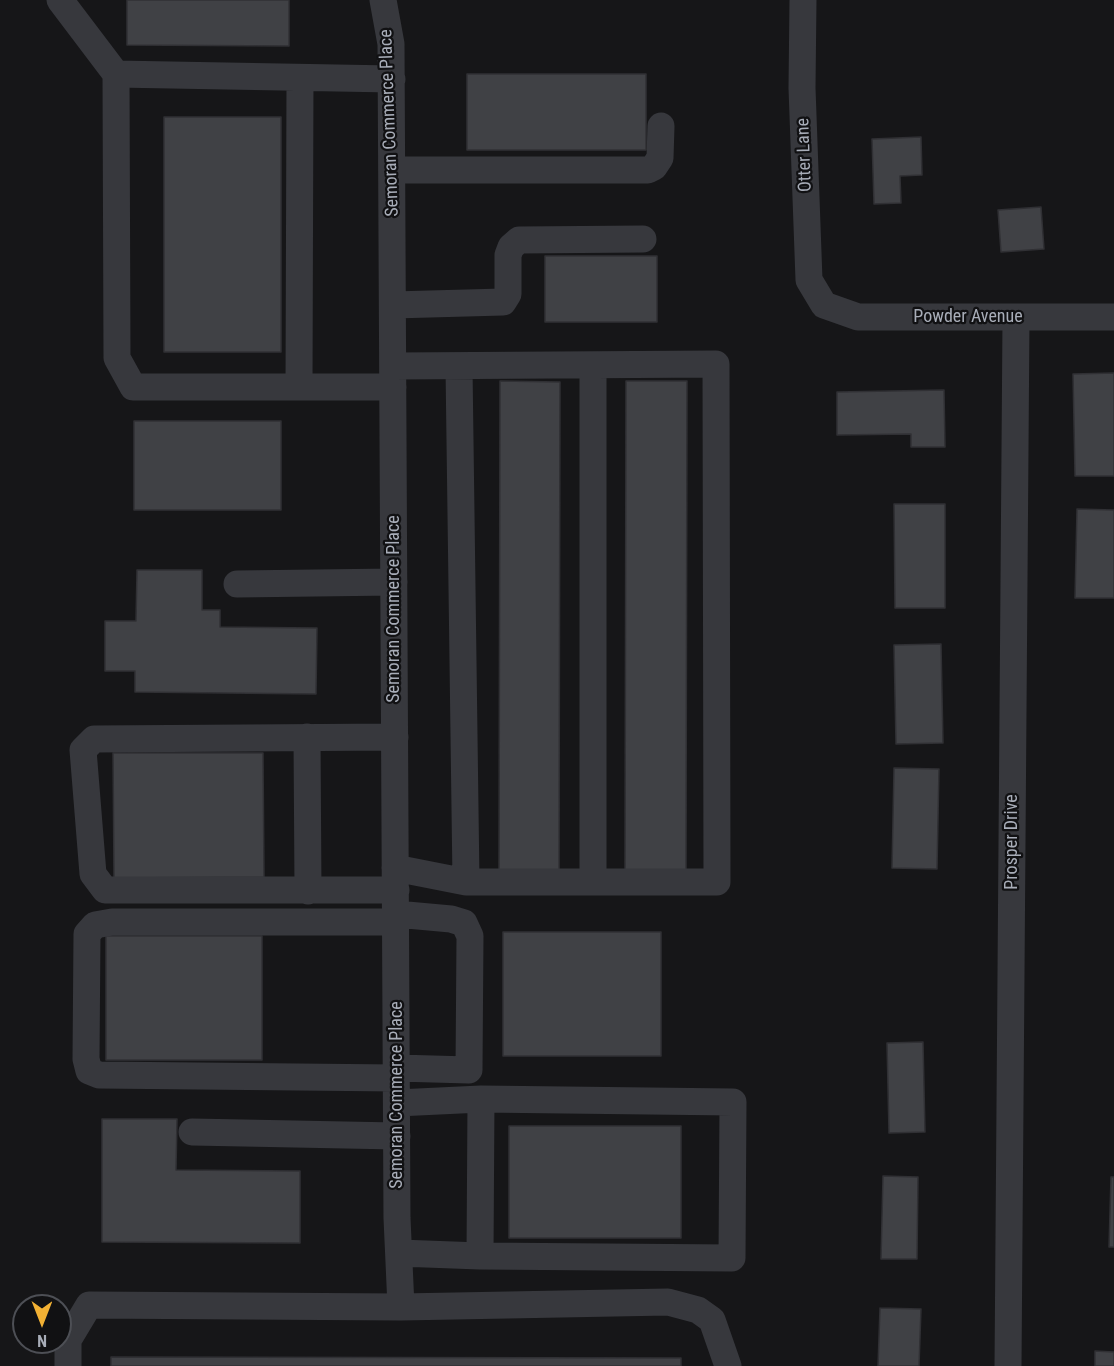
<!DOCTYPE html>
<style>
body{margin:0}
#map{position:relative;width:1114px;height:1366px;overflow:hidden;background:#161618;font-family:"Roboto Condensed",sans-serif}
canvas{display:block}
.north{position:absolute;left:12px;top:1294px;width:60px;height:60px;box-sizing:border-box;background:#111113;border:2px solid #4d4f55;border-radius:50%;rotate:180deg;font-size:16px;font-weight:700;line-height:24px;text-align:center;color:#a8adb8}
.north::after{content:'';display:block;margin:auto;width:21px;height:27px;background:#f2b134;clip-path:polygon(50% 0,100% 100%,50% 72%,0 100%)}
</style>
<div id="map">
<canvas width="1114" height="1366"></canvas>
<div class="north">N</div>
</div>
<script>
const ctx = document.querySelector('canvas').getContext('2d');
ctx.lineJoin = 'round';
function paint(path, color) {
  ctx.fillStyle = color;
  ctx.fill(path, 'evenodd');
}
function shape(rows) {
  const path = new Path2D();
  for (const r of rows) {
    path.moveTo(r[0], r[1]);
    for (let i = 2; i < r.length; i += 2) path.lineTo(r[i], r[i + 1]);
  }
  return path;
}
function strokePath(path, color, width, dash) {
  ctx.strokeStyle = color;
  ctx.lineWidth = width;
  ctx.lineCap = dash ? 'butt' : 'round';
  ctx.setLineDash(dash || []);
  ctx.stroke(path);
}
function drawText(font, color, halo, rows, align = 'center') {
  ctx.font = font + ' "Roboto Condensed",sans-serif';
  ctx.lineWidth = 4.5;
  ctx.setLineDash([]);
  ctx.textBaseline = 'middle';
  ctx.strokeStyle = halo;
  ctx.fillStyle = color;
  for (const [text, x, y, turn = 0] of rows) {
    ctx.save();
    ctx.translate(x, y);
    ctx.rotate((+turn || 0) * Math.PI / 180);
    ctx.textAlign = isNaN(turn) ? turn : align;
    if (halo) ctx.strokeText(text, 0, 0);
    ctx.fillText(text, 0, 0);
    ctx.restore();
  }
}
const building = shape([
 [127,0,289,0,289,46,127,45,127,0],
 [467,74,646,74,646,150,467,150,467,74],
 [164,117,281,117,281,352,164,352,164,117],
 [921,137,922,175,900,176,901,203,874,204,872,139,921,137],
 [1041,207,1044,249,1001,252,998,210,1041,207],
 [545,256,657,256,657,322,545,322,545,256],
 [1114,373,1114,476,1075,476,1073,374,1114,373],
 [500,381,560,382,559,871,499,871,500,381],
 [626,381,687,381,686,872,625,871,626,381],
 [944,390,945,447,911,447,911,434,837,435,837,392,944,390],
 [134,421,281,421,281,510,134,510,134,421],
 [894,504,945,504,945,608,895,608,894,504],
 [1077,509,1114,510,1114,598,1075,598,1077,509],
 [137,570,202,570,202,610,220,610,220,627,317,628,316,694,135,692,135,671,105,671,105,621,136,621,137,570],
 [941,644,943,743,896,744,894,645,941,644],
 [113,753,263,753,264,877,114,878,113,753],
 [894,768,939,769,937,869,892,868,894,768],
 [503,932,661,932,661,1056,503,1056,503,932],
 [106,936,262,936,262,1060,106,1060,106,936],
 [923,1042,925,1132,889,1133,887,1043,923,1042],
 [102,1119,177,1119,176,1170,300,1171,300,1243,102,1242,102,1119],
 [509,1126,681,1126,681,1238,509,1238,509,1126],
 [883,1176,918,1177,917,1259,881,1259,883,1176],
 [1111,1177,1114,1177,1114,1247,1109,1247,1111,1177],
 [880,1308,921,1309,919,1366,878,1366,880,1308],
 [1095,1351,1114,1352,1114,1366,1095,1366,1095,1351],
 [111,1357,681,1358,681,1366,111,1366,111,1357]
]);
paint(building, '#404145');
strokePath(building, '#303034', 1.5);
strokePath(shape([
 [60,0,116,74,392,79],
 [383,0,391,44,397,1218,401,1307],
 [803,0,802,88,809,280,824,305,858,317,1114,317],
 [116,74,117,358,133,387,393,387],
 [392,170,648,170,654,167,660,158,661,126],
 [393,305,503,302,508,294,508,255,511,247,519,240,643,239],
 [593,365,593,882],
 [393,366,716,364,717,882,466,882,395,868],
 [459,367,466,882],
 [299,387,300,78],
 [237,584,394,582],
 [307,737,308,891],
 [395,737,94,739,83,750,93,874,105,890,396,890],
 [396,914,451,919,464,923,470,936,469,1070,397,1068],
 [396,922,112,922,95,925,87,934,86,1059,89,1071,99,1075,397,1078],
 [397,1103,481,1099,480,1256,399,1253],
 [192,1132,397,1136],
 [480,1256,732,1258,733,1102,481,1099],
 [68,1366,68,1340,89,1305,401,1307,668,1302,698,1310,712,1320,728,1366],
 [1008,1366,1016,318]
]), '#37383d', 27);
drawText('18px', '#a8adb8', '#111113', [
 ["Semoran Commerce Place",390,123,-92],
 ["Otter Lane",805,155,-92],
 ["Powder Avenue",968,317],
 ["Semoran Commerce Place",394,609,-90],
 ["Prosper Drive",1012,842,-90],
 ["Semoran Commerce Place",397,1095,-90]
]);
</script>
